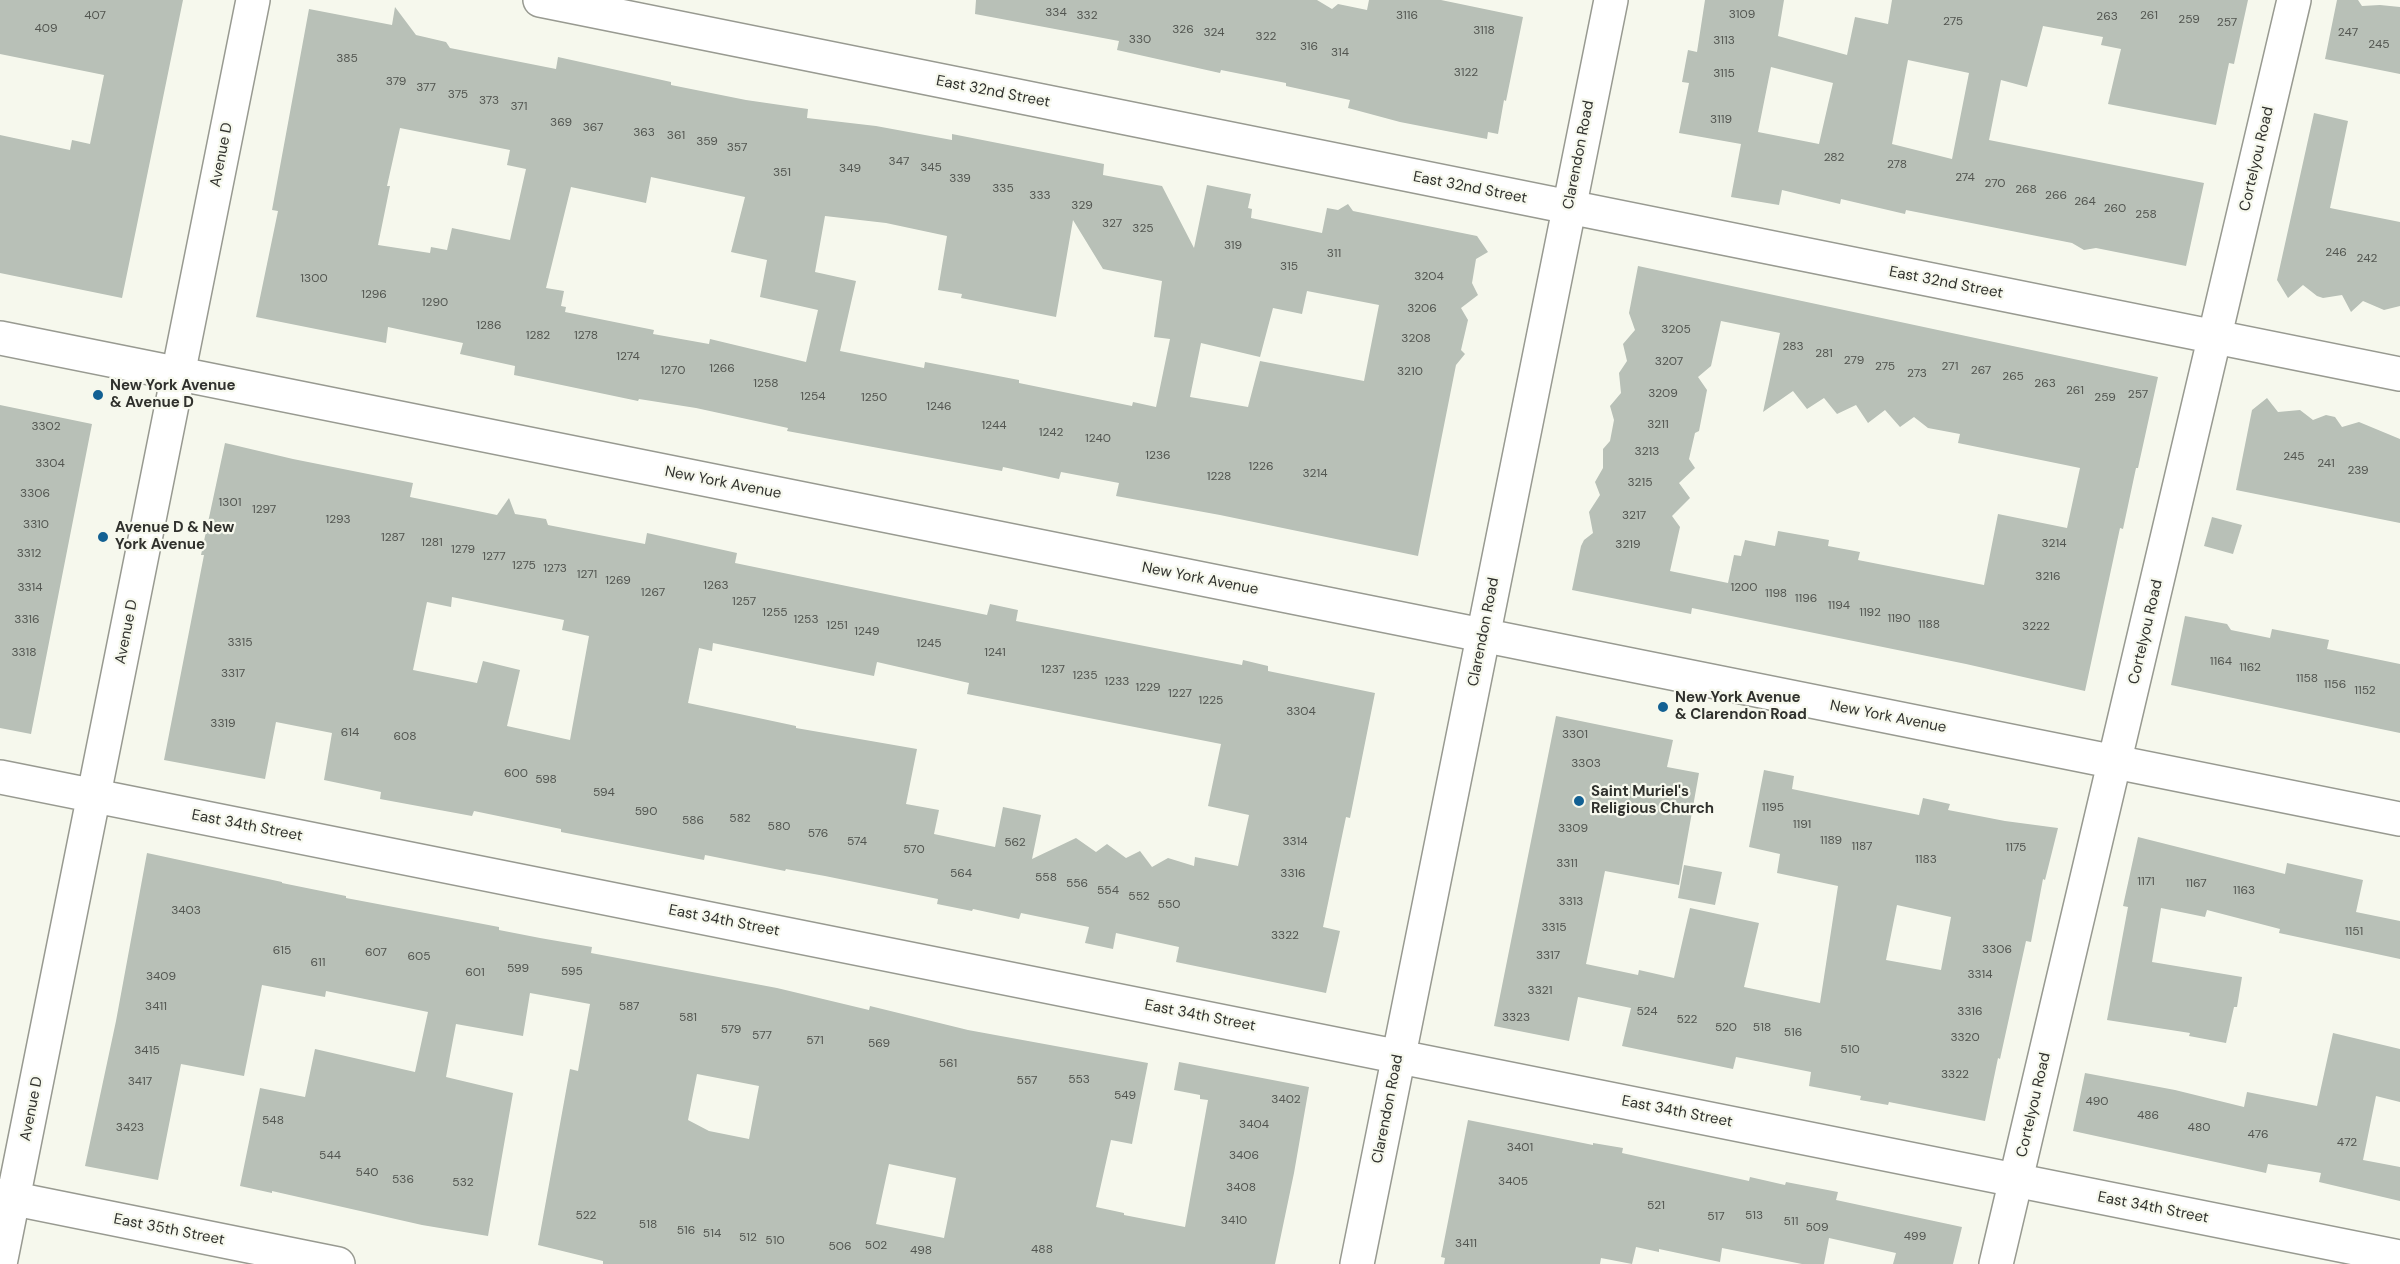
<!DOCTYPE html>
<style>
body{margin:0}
canvas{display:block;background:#f6f8ed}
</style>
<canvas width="2400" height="1264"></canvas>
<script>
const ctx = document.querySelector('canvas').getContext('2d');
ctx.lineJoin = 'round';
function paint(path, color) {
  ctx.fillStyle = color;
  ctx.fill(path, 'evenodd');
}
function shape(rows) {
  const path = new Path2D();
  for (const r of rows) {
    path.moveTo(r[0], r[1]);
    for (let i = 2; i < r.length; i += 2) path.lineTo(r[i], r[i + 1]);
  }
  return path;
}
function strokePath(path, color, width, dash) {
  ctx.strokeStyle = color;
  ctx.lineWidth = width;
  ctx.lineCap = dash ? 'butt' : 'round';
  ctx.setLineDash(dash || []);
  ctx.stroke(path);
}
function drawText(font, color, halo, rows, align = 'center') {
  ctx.font = font + ' "DM Sans",sans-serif';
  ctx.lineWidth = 4.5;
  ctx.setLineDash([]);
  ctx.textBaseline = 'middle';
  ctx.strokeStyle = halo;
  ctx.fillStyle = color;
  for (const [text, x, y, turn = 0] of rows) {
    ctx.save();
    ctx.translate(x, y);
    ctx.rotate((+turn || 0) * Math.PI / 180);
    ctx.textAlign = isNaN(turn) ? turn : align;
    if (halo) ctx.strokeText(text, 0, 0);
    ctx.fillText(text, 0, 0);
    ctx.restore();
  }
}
paint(shape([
 [0,0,183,0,122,298,0,273,0,135,70,150,72,140,90,144,104,75,0,54],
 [976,0,1317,0,1332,9,1338,4,1367,10,1369,0,1441,0,1523,17,1506,101,1504,100,1498,134,1488,132,1487,139,1400,122,1348,108,1350,100,1286,86,1286,83,1221,70,1220,73,1117,50,1119,41,975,14],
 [1705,0,1784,0,1778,36,1847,55,1855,17,1888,24,1892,0,2248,0,2234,64,2229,63,2216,125,2108,104,2121,49,2101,45,2103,37,2043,26,2027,87,2001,80,1989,140,2204,183,2186,266,2096,248,2084,250,2072,243,1906,210,1905,214,1841,199,1840,204,1782,190,1779,205,1731,197,1741,144,1679,133,1689,83,1682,82,1688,50,1697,52],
 [1908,60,1969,73,1952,159,1892,144],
 [1771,67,1833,83,1819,144,1758,132],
 [2337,0,2358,0,2362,6,2380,5,2400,7,2400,74,2325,59],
 [395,7,416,35,446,42,450,48,556,69,558,57,671,82,671,85,746,100,808,109,807,118,876,126,952,140,952,134,1104,164,1103,175,1162,186,1194,248,1207,185,1251,194,1248,208,1252,209,1251,218,1322,233,1327,208,1338,210,1348,204,1353,211,1477,236,1488,252,1476,259,1472,283,1478,295,1461,308,1468,320,1461,350,1465,354,1456,365,1418,556,1220,515,1116,496,1119,483,1061,472,1059,479,1003,467,1002,471,787,431,788,428,696,408,639,399,638,401,514,375,515,366,460,354,463,343,388,327,386,343,256,317,278,211,272,210,309,9,392,25],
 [400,128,510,150,507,165,526,169,510,240,452,228,447,250,431,247,430,253,378,245,390,186,387,186],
 [651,177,745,197,731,252,767,260,760,297,818,310,806,362,710,339,709,344,653,334,654,330,565,312,566,307,561,306,564,291,546,288,571,187,646,203],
 [825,216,886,223,947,236,938,290,962,294,961,298,1056,317,1073,220,1103,269,1162,281,1154,337,1170,339,1156,407,1133,402,1132,406,1019,383,1019,380,925,362,924,368,840,351,856,281,815,272],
 [1307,291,1379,305,1364,381,1260,361,1248,407,1190,397,1201,343,1260,357,1273,308,1302,314],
 [2314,113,2348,121,2330,208,2400,222,2400,306,2384,310,2363,301,2351,312,2342,295,2323,298,2317,296,2303,285,2288,298,2277,280],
 [1638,266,2158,377,2138,468,2136,468,2123,529,2120,528,2085,691,1966,664,1692,608,1691,614,1572,590,1581,546,1584,540,1593,533,1589,512,1600,495,1595,482,1603,468,1603,449,1610,441,1614,420,1610,406,1621,393,1619,373,1627,361,1623,344,1635,330,1629,313],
 [1721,321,1780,333,1763,412,1793,391,1807,409,1824,398,1837,414,1856,405,1868,423,1885,410,1900,427,1914,417,1928,428,1960,434,1958,443,2080,468,2067,528,1998,514,1984,585,1858,560,1860,552,1828,546,1829,540,1778,531,1775,546,1745,540,1741,556,1734,555,1728,583,1670,571,1680,527,1672,516,1690,498,1679,483,1695,468,1689,459,1695,433,1699,431,1707,390,1698,377,1711,366],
 [2267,398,2278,412,2300,410,2313,420,2326,415,2335,417,2342,427,2359,422,2400,439,2400,523,2236,490,2252,410],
 [0,405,92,424,31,734,0,728],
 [225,443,293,459,413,483,410,497,497,515,509,498,515,514,546,519,548,525,645,544,647,533,737,553,735,563,987,615,990,604,1018,610,1016,621,1242,665,1243,660,1268,666,1268,671,1375,693,1350,818,1346,817,1323,927,1340,931,1326,993,1176,962,1179,947,1116,933,1113,949,1085,943,1089,927,1021,913,1019,919,973,909,972,911,937,904,938,899,825,876,786,869,785,871,705,855,704,860,561,832,561,829,474,811,472,816,380,799,381,792,324,780,332,733,276,722,265,779,164,760,204,555,201,555],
 [452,597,564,620,562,630,589,636,570,740,507,726,520,670,483,661,477,683,413,670,427,602,451,607],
 [713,643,874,676,877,662,969,683,967,694,1221,744,1208,806,1249,815,1238,866,1195,857,1194,866,1168,858,1152,867,1140,851,1126,858,1107,844,1096,852,1076,838,1032,859,1041,815,1003,807,995,847,934,834,939,810,906,804,917,749,796,728,796,726,688,703,699,648,712,651],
 [2212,517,2242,525,2233,554,2204,546],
 [2185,616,2227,624,2231,630,2270,638,2272,629,2329,640,2327,649,2400,664,2400,733,2171,685],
 [1556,716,1673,740,1667,767,1699,773,1679,885,1605,871,1586,964,1638,975,1639,970,1674,978,1690,908,1759,923,1744,987,1820,1003,1838,886,1777,873,1780,854,1749,847,1764,770,1794,776,1792,789,1855,802,1919,815,1923,798,1950,804,1948,810,2005,821,2058,828,2045,880,2043,879,2031,942,2026,941,2000,1059,1998,1058,1985,1121,1889,1102,1888,1105,1860,1100,1861,1096,1809,1086,1811,1072,1736,1057,1733,1069,1622,1046,1631,1008,1578,997,1569,1041,1494,1026],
 [1897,905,1951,917,1941,970,1886,960],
 [2138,837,2285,874,2287,863,2363,880,2356,912,2400,921,2400,959,2279,933,2280,929,2207,910,2205,917,2161,908,2152,962,2242,977,2237,1007,2234,1007,2226,1043,2189,1036,2190,1033,2107,1020,2128,907,2123,906],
 [147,853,282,882,282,883,346,896,346,898,499,927,499,930,540,938,592,947,591,953,777,988,869,1010,870,1006,968,1030,1148,1063,1132,1144,1111,1140,1096,1207,1124,1213,1124,1215,1185,1227,1208,1100,1200,1099,1200,1095,1174,1090,1179,1062,1309,1087,1294,1173,1275,1264,603,1264,603,1261,538,1245,570,1069,578,1071,590,1004,530,993,523,1036,456,1024,446,1077,513,1093,488,1236,422,1225,272,1191,272,1193,240,1186,260,1088,305,1097,315,1049,415,1072,428,1012,326,991,325,997,262,985,244,1076,181,1064,158,1180,85,1166,116,1021],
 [697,1074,759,1086,749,1139,709,1131,688,1120],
 [889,1164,956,1178,944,1238,876,1224],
 [1684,865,1722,872,1715,905,1678,898],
 [2333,1033,2400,1049,2400,1102,2376,1096,2363,1160,2400,1167,2400,1201,2319,1182,2321,1173,2268,1164,2266,1173,2073,1131,2085,1073,2175,1090,2244,1107,2247,1092,2317,1106],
 [1468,1120,1593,1145,1593,1143,1623,1148,1622,1153,1749,1181,1750,1177,1785,1185,1786,1182,1838,1192,1836,1200,1962,1227,1953,1264,1893,1264,1896,1253,1829,1238,1824,1264,1802,1264,1722,1248,1720,1262,1659,1249,1659,1252,1636,1247,1632,1264,1601,1258,1600,1264,1444,1264,1445,1258,1441,1257]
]), '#b8c0b7');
const street = shape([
 [540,0,2400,374],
 [0,338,2400,819],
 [0,777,2400,1257],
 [0,1196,338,1264],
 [0,1264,253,0],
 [1357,1264,1611,0],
 [1996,1264,2294,0]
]);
strokePath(street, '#989a91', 36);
strokePath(street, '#fff', 33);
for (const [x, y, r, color] of [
 [98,395,6,"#126093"],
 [103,537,6,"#126093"],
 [1663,707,6,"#126093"],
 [1579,801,6,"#126093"]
]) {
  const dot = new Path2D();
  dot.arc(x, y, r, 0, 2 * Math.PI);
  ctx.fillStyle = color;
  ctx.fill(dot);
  strokePath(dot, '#f6f8ed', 2);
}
drawText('12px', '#525550', null, [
 ["334",1056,13],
 ["3109",1742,15],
 ["407",95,16],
 ["332",1087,16],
 ["3116",1407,16],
 ["261",2149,16],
 ["263",2107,17],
 ["259",2189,20],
 ["275",1953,22],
 ["257",2227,23],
 ["409",46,29],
 ["326",1183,30],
 ["3118",1484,31],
 ["324",1214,33],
 ["247",2348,33],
 ["322",1266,37],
 ["330",1140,40],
 ["3113",1724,41],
 ["245",2379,45],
 ["316",1309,47],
 ["314",1340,53],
 ["385",347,59],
 ["3122",1466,73],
 ["3115",1724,74],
 ["379",396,82],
 ["377",426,88],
 ["375",458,95],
 ["373",489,101],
 ["371",519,107],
 ["3119",1721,120],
 ["369",561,123],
 ["367",593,128],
 ["363",644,133],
 ["361",676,136],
 ["359",707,142],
 ["357",737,148],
 ["282",1834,158],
 ["347",899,162],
 ["278",1897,165],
 ["345",931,168],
 ["349",850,169],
 ["351",782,173],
 ["274",1965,178],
 ["339",960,179],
 ["270",1995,184],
 ["335",1003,189],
 ["268",2026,190],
 ["333",1040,196],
 ["266",2056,196],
 ["264",2085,202],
 ["329",1082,206],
 ["260",2115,209],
 ["258",2146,215],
 ["327",1112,224],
 ["325",1143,229],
 ["319",1233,246],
 ["246",2336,253],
 ["311",1334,254],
 ["242",2367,259],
 ["315",1289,267],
 ["3204",1429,277],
 ["1300",314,279],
 ["1296",374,295],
 ["1290",435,303],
 ["3206",1422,309],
 ["1286",489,326],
 ["3205",1676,330],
 ["1282",538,336],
 ["1278",586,336],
 ["3208",1416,339],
 ["283",1793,347],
 ["281",1824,354],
 ["1274",628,357],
 ["279",1854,361],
 ["3207",1669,362],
 ["275",1885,367],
 ["271",1950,367],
 ["1266",722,369],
 ["1270",673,371],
 ["267",1981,371],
 ["3210",1410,372],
 ["273",1917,374],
 ["265",2013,377],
 ["1258",766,384],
 ["263",2045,384],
 ["261",2075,391],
 ["3209",1663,394],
 ["257",2138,395],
 ["1254",813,397],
 ["1250",874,398],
 ["259",2105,398],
 ["1246",939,407],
 ["3211",1658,425],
 ["1244",994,426],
 ["3302",46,427],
 ["1242",1051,433],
 ["1240",1098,439],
 ["3213",1647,452],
 ["1236",1158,456],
 ["245",2294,457],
 ["3304",50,464],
 ["241",2326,464],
 ["1226",1261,467],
 ["239",2358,471],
 ["3214",1315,474],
 ["1228",1219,477],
 ["3215",1640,483],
 ["3306",35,494],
 ["1301",230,503],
 ["1297",264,510],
 ["3217",1634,516],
 ["1293",338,520],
 ["3310",36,525],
 ["1287",393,538],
 ["1281",432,543],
 ["3214",2054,544],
 ["3219",1628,545],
 ["1279",463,550],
 ["3312",29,554],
 ["1277",494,557],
 ["1275",524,566],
 ["1273",555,569],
 ["1271",587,575],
 ["3216",2048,577],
 ["1269",618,581],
 ["1263",716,586],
 ["3314",30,588],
 ["1200",1744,588],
 ["1267",653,593],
 ["1198",1776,594],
 ["1196",1806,599],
 ["1257",744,602],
 ["1194",1839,606],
 ["1255",775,613],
 ["1192",1870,613],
 ["1190",1899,619],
 ["3316",27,620],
 ["1253",806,620],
 ["1188",1929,625],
 ["1251",837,626],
 ["3222",2036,627],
 ["1249",867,632],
 ["3315",240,643],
 ["1245",929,644],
 ["3318",24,653],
 ["1241",995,653],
 ["1164",2221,662],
 ["1162",2250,668],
 ["1237",1053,670],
 ["3317",233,674],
 ["1235",1085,676],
 ["1158",2307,679],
 ["1233",1117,682],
 ["1156",2335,685],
 ["1229",1148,688],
 ["1152",2365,691],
 ["1227",1180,694],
 ["1225",1211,701],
 ["3304",1301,712],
 ["3319",223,724],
 ["614",350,733],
 ["3301",1575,735],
 ["608",405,737],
 ["3303",1586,764],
 ["600",516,774],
 ["598",546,780],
 ["594",604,793],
 ["1195",1773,808],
 ["590",646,812],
 ["582",740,819],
 ["586",693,821],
 ["1191",1802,825],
 ["580",779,827],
 ["3309",1573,829],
 ["576",818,834],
 ["1189",1831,841],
 ["574",857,842],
 ["3314",1295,842],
 ["562",1015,843],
 ["1187",1862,847],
 ["1175",2016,848],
 ["570",914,850],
 ["1183",1926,860],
 ["3311",1567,864],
 ["564",961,874],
 ["3316",1293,874],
 ["558",1046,878],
 ["1171",2146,882],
 ["556",1077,884],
 ["1167",2196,884],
 ["554",1108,891],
 ["1163",2244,891],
 ["552",1139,897],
 ["3313",1571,902],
 ["550",1169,905],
 ["3403",186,911],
 ["3315",1554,928],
 ["1151",2354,932],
 ["3322",1285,936],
 ["3306",1997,950],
 ["615",282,951],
 ["607",376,953],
 ["3317",1548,956],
 ["605",419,957],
 ["611",318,963],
 ["599",518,969],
 ["595",572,972],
 ["601",475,973],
 ["3314",1980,975],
 ["3409",161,977],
 ["3321",1540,991],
 ["3411",156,1007],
 ["587",629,1007],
 ["524",1647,1012],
 ["3316",1970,1012],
 ["581",688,1018],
 ["3323",1516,1018],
 ["522",1687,1020],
 ["520",1726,1028],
 ["518",1762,1028],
 ["579",731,1030],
 ["516",1793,1033],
 ["577",762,1036],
 ["3320",1965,1038],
 ["571",815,1041],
 ["569",879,1044],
 ["510",1850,1050],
 ["3415",147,1051],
 ["561",948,1064],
 ["3322",1955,1075],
 ["553",1079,1080],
 ["557",1027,1081],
 ["3417",140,1082],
 ["549",1125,1096],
 ["3402",1286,1100],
 ["490",2097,1102],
 ["486",2148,1116],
 ["548",273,1121],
 ["3404",1254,1125],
 ["3423",130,1128],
 ["480",2199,1128],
 ["476",2258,1135],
 ["472",2347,1143],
 ["3401",1520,1148],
 ["544",330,1156],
 ["3406",1244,1156],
 ["540",367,1173],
 ["536",403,1180],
 ["3405",1513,1182],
 ["532",463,1183],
 ["3408",1241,1188],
 ["521",1656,1206],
 ["522",586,1216],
 ["513",1754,1216],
 ["517",1716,1217],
 ["3410",1234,1221],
 ["511",1791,1222],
 ["518",648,1225],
 ["509",1817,1228],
 ["516",686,1231],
 ["514",712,1234],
 ["499",1915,1237],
 ["512",748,1238],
 ["510",775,1241],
 ["3411",1466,1244],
 ["502",876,1246],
 ["506",840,1247],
 ["488",1042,1250],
 ["498",921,1251]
]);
drawText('15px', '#30312d', '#f6f8ed', [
 ["East 32nd Street",993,92,11],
 ["Avenue D",222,155,-79],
 ["Clarendon Road",1579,155,-79],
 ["Cortelyou Road",2257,159,-77],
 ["East 32nd Street",1470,188,11],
 ["East 32nd Street",1946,283,11],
 ["New York Avenue",723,483,11],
 ["New York Avenue",1200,579,11],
 ["Avenue D",127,632,-79],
 ["Clarendon Road",1484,632,-79],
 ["Cortelyou Road",2146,632,-77],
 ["New York Avenue",1888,717,11],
 ["East 34th Street",247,826,11],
 ["East 34th Street",724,921,11],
 ["East 34th Street",1200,1016,11],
 ["Cortelyou Road",2034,1105,-77],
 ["Avenue D",32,1109,-79],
 ["Clarendon Road",1388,1109,-79],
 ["East 34th Street",1677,1112,11],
 ["East 34th Street",2153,1208,11],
 ["East 35th Street",169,1230,11]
]);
drawText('bold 15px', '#30312d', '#f6f8ed', [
 ["New York Avenue",110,386],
 ["& Avenue D",110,403],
 ["Avenue D & New",115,528],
 ["York Avenue",115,545],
 ["New York Avenue",1675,698],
 ["& Clarendon Road",1675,715],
 ["Saint Muriel's",1591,792],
 ["Religious Church",1591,809]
], 'left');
</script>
